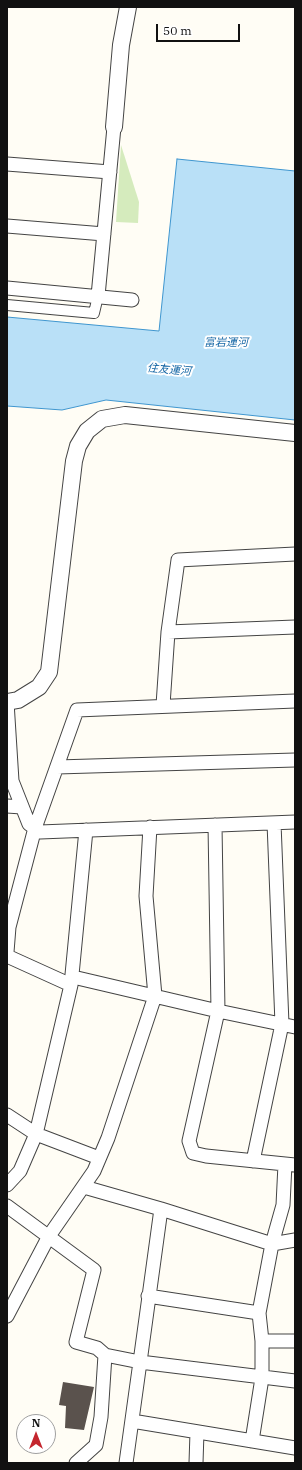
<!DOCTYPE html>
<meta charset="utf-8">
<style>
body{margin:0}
#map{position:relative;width:302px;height:1470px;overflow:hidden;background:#fffdf5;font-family:"IBM Plex Serif",serif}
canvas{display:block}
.frame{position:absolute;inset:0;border:8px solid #111;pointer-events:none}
.north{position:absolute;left:16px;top:1414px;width:40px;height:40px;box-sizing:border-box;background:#fff;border:1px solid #a0a0a0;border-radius:50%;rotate:0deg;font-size:11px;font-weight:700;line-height:16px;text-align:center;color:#111}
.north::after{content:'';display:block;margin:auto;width:14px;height:18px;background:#c4262e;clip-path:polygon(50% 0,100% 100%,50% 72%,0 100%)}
.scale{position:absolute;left:156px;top:24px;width:84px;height:18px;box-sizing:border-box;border:2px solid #111;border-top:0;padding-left:5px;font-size:12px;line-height:14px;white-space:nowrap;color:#111;-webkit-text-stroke:3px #fff;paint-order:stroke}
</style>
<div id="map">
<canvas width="302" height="1470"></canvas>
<div class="frame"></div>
<div class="north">N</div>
<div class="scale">50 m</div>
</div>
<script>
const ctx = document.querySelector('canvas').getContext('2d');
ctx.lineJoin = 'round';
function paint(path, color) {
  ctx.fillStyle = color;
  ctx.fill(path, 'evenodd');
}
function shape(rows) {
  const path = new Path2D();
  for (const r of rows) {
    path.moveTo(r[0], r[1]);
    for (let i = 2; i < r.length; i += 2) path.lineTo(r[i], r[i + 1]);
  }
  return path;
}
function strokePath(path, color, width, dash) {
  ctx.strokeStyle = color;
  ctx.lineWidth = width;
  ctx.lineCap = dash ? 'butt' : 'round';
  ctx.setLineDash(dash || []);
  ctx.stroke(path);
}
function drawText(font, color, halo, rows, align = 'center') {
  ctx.font = font + ' "IBM Plex Serif","Noto Sans JP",serif';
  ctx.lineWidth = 4;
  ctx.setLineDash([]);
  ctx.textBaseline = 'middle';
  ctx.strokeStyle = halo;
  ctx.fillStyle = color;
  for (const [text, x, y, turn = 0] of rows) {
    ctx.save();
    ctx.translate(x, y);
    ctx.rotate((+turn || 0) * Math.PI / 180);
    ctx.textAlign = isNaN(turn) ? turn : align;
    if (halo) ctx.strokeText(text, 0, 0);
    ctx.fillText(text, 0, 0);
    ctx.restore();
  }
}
paint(shape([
 [121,145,139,202,138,223,116,222]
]), '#d5ebbd');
const water = shape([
 [177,159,295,171,295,420,106,400,62,410,7,406,7,317,159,331,177,159]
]);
paint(water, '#b9e0f7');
strokePath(water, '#3f96cf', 1);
paint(shape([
 [63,1382,94,1387,84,1430,65,1428,66,1406,59,1405]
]), '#5a524d');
const pedestrian = shape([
 [7,305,94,313,98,296]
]);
const minor = shape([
 [7,164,110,172],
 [7,226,104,234],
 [7,288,132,300],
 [98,296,114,127],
 [168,632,178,560,295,554],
 [7,702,12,781,29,824,40,832,295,822],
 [163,705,168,632,295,627],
 [57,767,295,760],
 [7,806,22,807],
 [215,825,218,1011,189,1141,193,1153,206,1156,295,1165],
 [7,952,9,927,35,828,77,710,295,701],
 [7,956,71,985],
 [73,977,218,1011,295,1027],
 [7,1115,36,1134,99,1158],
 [253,1161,282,1024,274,823],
 [7,1185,20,1171,36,1134,71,985,86,830],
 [84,1187,161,1209,272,1244,295,1240],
 [7,1206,94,1270,76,1342,97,1348,105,1355,140,1362,161,1209],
 [148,1296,259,1313,272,1244,283,1205,285,1164],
 [259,1313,262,1341],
 [7,1316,49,1236,94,1171,108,1138,155,996,146,896,150,827],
 [132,1421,295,1448],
 [252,1441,262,1378,262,1341,295,1341],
 [76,1463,96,1445,101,1417,105,1355],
 [126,1463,140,1362,295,1381],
 [196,1463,197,1432]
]);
const tertiary = shape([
 [114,127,121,45,128,7],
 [7,702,18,700,39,687,49,672,74,461,78,446,87,431,102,419,125,415,295,433]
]);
strokePath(pedestrian, '#444', 12);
strokePath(minor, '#444', 15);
strokePath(tertiary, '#444', 18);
strokePath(pedestrian, '#fff', 10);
strokePath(minor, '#fff', 13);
strokePath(tertiary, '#fff', 16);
drawText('italic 11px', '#1768a6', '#fff', [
 ["富岩運河",226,343],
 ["住友運河",169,370,5]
]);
</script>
